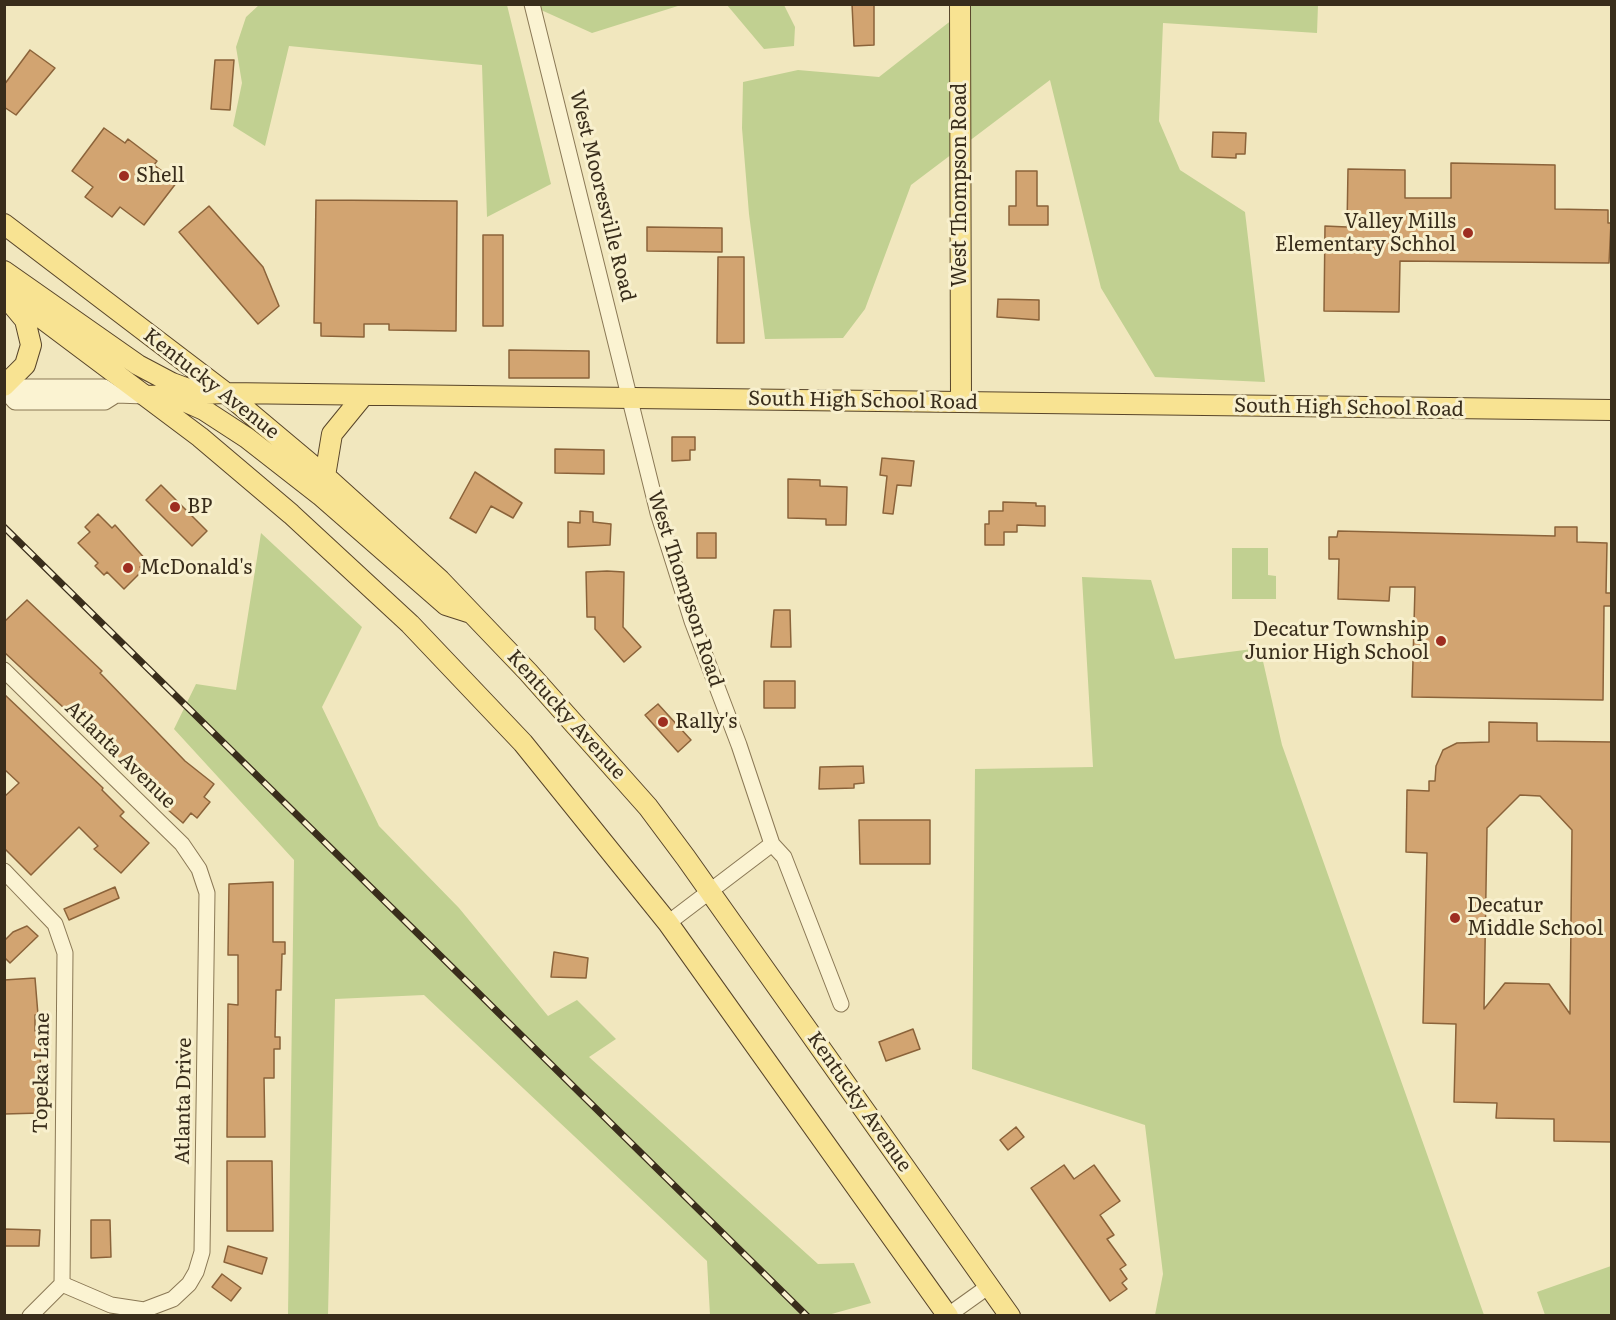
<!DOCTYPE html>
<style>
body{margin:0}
#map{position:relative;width:1616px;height:1320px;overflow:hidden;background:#f1e7be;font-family:Literata,serif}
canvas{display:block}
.frame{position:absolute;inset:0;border:6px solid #392d1b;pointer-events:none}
</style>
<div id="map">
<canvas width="1616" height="1320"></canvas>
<div class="frame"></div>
</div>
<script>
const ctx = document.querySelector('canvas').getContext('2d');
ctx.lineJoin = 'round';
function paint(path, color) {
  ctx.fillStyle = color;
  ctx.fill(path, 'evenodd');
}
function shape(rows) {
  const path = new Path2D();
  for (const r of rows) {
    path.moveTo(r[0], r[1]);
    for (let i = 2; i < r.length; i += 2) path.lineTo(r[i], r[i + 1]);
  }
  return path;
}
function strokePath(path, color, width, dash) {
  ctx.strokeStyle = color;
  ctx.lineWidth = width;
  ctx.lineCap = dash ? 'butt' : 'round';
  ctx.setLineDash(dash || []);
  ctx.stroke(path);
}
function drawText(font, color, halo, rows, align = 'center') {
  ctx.font = font + ' Literata,serif';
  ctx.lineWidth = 6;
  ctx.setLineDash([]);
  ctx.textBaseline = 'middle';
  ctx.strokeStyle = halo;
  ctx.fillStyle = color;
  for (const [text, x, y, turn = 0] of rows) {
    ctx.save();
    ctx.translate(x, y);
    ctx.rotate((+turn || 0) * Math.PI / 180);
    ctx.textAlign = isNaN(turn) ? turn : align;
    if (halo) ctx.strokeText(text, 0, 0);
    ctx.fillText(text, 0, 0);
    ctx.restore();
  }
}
paint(shape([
 [259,5,507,5,551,184,487,217,482,65,289,46,265,146,233,126,242,83,236,47,246,17],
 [530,5,681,5,592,33],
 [727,5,784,5,795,27,794,46,764,49],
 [971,5,1318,5,1317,33,1163,23,1159,121,1180,170,1245,212,1265,382,1155,377,1101,288,1050,80,911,185,865,309,843,338,765,339,749,214,742,128,743,82,798,70,879,77],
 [261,533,362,627,322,707,379,826,459,908,548,1016,577,1000,616,1039,589,1057,818,1264,854,1263,871,1303,828,1315,710,1315,707,1261,424,995,335,999,328,1315,288,1315,294,860,174,729,196,684,236,690],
 [1232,548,1268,548,1268,575,1276,576,1276,599,1232,599],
 [1082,577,1151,580,1175,659,1260,648,1282,745,1484,1315,1155,1315,1163,1274,1145,1125,972,1069,975,769,1093,767],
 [1611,1266,1611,1315,1545,1315,1537,1292]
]), '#c1d091');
const building = shape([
 [852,4,874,4,874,45,854,46,852,4],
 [30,50,55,68,16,115,4,107,4,85,30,50],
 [215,60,234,60,230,110,211,109,215,60],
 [104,128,125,143,128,139,157,161,154,165,177,182,144,225,120,207,112,217,85,197,93,187,72,171,104,128],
 [1213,132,1246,133,1245,154,1236,154,1236,158,1212,157,1213,132],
 [1451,163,1555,165,1555,209,1608,210,1608,223,1611,223,1609,263,1400,261,1399,312,1324,311,1325,226,1347,227,1348,169,1405,170,1405,198,1451,198,1451,163],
 [1016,171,1037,171,1037,206,1048,206,1048,225,1009,225,1009,206,1016,206,1016,171],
 [316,200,457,201,456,331,389,330,389,324,364,324,364,337,321,336,321,323,314,323,316,200],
 [209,206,263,267,279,306,258,324,179,232,209,206],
 [647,227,722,228,722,252,647,251,647,227],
 [483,235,503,235,503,326,483,326,483,235],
 [718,257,744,257,744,343,717,343,718,257],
 [998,299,1039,300,1039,320,997,317,998,299],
 [509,350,589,351,589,378,509,378,509,350],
 [672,437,695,437,695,450,690,450,690,460,672,461,672,437],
 [555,449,604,450,604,474,555,473,555,449],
 [882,458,914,461,911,486,897,485,893,514,883,513,887,476,880,475,882,458],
 [475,472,522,503,513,518,491,506,476,533,450,518,475,472],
 [788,479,820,480,820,486,847,487,846,525,826,525,826,519,788,518,788,479],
 [161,485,207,531,192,546,146,500,161,485],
 [1003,502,1036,503,1036,506,1045,506,1045,526,1017,525,1017,532,1004,532,1004,545,985,545,985,524,989,524,989,511,1003,511,1003,502],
 [580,511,593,512,593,522,611,524,610,545,568,547,568,522,580,523,580,511],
 [98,514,112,528,115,525,147,561,140,567,143,570,124,589,107,572,104,575,95,566,98,563,78,543,90,532,85,527,98,514],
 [1555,527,1577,527,1577,542,1607,543,1606,593,1611,593,1611,606,1604,606,1603,700,1412,697,1415,587,1390,587,1389,601,1338,599,1339,559,1329,559,1329,537,1337,537,1338,531,1555,536,1555,527],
 [697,533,716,533,716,558,697,558,697,533],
 [607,571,624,572,623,627,641,647,624,662,595,629,595,617,587,617,586,572,607,571],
 [27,600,102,671,100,673,185,761,214,784,204,797,210,802,197,818,191,813,183,823,167,809,168,808,110,751,4,652,4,622,27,600],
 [774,610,790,610,791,647,771,647,774,610],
 [764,681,795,681,795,708,764,708,764,681],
 [4,694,103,788,102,790,124,812,120,816,149,843,121,873,94,849,98,846,79,827,31,875,4,848,4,797,19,783,4,769,4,694],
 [658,704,691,740,678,752,645,715,658,704],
 [1489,722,1537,723,1537,741,1611,742,1611,1142,1554,1141,1554,1119,1496,1118,1497,1103,1454,1102,1456,1024,1423,1023,1427,853,1406,852,1407,790,1429,791,1429,781,1435,781,1436,766,1443,750,1457,743,1489,742,1489,722],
 [1520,795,1540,796,1572,830,1570,1014,1549,984,1505,983,1484,1009,1487,828,1520,795],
 [863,766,864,783,854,784,854,788,819,789,820,767,863,766],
 [859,820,930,820,930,864,860,864,859,820],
 [273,882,273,942,285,942,285,954,282,954,281,990,276,990,275,1037,280,1037,280,1049,274,1049,274,1078,264,1078,265,1137,227,1137,228,1004,238,1005,238,955,228,955,229,884,273,882],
 [115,887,119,898,69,920,64,909,115,887],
 [27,926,38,936,10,963,4,957,4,941,13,932,27,926],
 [554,952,588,958,586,978,551,977,554,952],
 [35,978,38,1015,35,1015,35,1031,40,1031,41,1113,4,1114,4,980,35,978],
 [913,1029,920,1049,886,1061,879,1042,913,1029],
 [1016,1127,1024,1137,1008,1150,1000,1140,1016,1127],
 [227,1161,272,1161,273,1231,227,1231,227,1161],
 [1064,1165,1074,1179,1094,1165,1120,1201,1100,1215,1114,1235,1107,1239,1126,1265,1120,1269,1127,1279,1122,1283,1127,1289,1110,1301,1031,1188,1064,1165],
 [91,1220,110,1220,111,1257,91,1258,91,1220],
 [4,1229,40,1230,39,1246,4,1246,4,1229],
 [228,1246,267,1258,262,1274,224,1262,228,1246],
 [222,1274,241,1288,231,1301,212,1287,222,1274]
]);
paint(building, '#d2a471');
strokePath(building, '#8b633a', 1.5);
const minor = shape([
 [532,4,658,513,692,621,739,745,772,844,668,923],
 [4,392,12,387,104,387,116,395,145,396],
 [6,392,15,402,105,402,116,395],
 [4,670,182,844,199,869,207,893,202,1252,196,1272,189,1284,173,1299,144,1310,111,1305,62,1284],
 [772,844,784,857,841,1004],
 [4,871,55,924,65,953,62,1284],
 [30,1316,62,1284],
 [947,1316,989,1286]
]);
const major = shape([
 [960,4,961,401],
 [4,224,226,393,325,476,440,580,528,672,648,807,686,858,1010,1316],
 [4,271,138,365,172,383,191,390],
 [4,290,200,437,291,514,410,624,523,743,668,923,948,1316],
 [4,386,25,365,31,345,25,320,10,302],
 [145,396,226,393,1612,410],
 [175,397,204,410,247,438,320,495,446,605,471,613],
 [325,476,332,434,363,396]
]);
strokePath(minor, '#8a7855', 17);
strokePath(major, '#58452a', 22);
strokePath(minor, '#fbf3d2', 15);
strokePath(major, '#f8e392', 20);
const rail = shape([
 [4,527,807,1316]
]);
strokePath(rail, '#392d1b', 7);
strokePath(rail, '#f8f0ce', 4.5, [14]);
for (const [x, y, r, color] of [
 [124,176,6,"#9e2e21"],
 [1468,233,6,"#9e2e21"],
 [175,507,6,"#9e2e21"],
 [128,568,6,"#9e2e21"],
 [1441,641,6,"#9e2e21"],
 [663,722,6,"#9e2e21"],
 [1455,918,6,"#9e2e21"]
]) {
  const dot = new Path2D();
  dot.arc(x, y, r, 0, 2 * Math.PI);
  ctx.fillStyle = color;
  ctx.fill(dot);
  strokePath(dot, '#f8f0ce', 2);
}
drawText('20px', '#392d1b', '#f8f0ce', [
 ["Shell",136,176],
 ["Valley Mills",1456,222,"right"],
 ["Elementary Schhol",1456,245,"right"],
 ["BP",187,507],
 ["McDonald's",140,568],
 ["Decatur Township",1429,630,"right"],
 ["Junior High School",1429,653,"right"],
 ["Rally's",675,722],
 ["Decatur",1467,906],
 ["Middle School",1467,929]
], 'left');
drawText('20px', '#392d1b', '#f8f0ce', [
 ["West Thompson Road",960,185,-90],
 ["West Mooresville Road",602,196,76],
 ["Kentucky Avenue",211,384,38],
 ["South High School Road",863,401,1],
 ["South High School Road",1349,408,1],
 ["West Thompson Road",685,589,72],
 ["Kentucky Avenue",566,715,48],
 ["Atlanta Avenue",120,755,44],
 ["Topeka Lane",42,1073,-89],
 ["Atlanta Drive",184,1101,-89],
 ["Kentucky Avenue",859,1102,55]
]);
</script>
